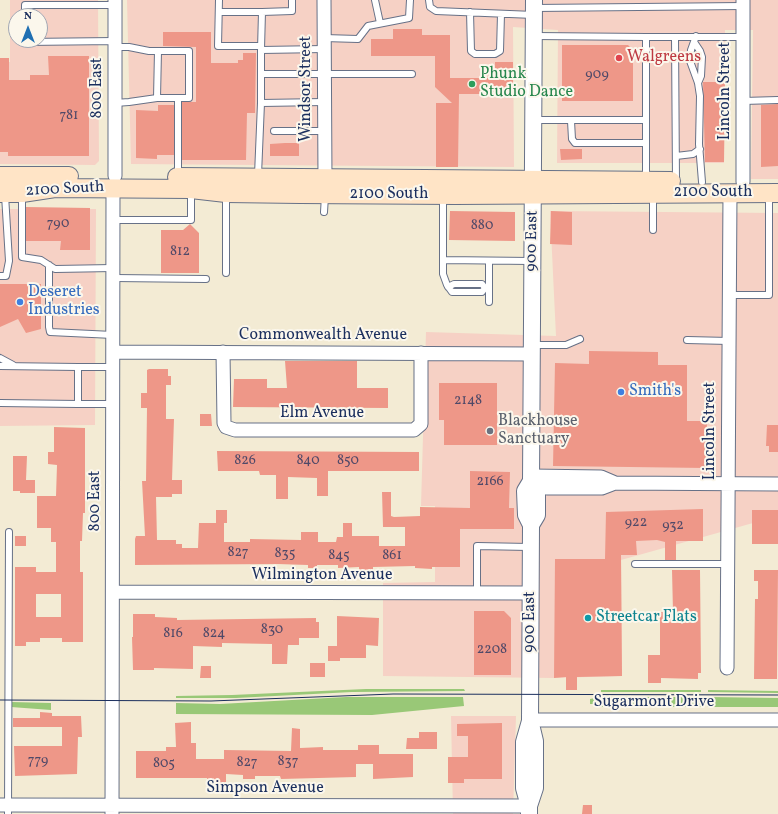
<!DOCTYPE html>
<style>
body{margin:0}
#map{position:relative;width:778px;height:814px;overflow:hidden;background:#f3ebd4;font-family:Vollkorn,serif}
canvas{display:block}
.north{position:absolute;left:8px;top:8px;width:40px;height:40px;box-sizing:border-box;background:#fbf7ec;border:1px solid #a1a7b3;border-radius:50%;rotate:0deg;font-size:11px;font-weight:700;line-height:16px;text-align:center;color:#1b2f5e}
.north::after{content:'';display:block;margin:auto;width:14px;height:18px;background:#1f6fb2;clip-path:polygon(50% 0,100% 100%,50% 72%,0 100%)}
</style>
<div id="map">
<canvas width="778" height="814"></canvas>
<div class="north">N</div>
</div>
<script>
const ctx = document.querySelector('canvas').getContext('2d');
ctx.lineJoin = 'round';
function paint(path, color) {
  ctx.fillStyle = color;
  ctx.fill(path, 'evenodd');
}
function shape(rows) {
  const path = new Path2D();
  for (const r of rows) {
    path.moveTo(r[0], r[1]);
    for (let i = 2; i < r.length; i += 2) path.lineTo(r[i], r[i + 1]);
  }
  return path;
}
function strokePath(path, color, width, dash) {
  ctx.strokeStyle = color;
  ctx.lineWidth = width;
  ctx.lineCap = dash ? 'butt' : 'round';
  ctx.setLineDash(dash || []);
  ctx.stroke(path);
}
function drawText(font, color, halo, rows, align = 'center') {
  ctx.font = font + ' Vollkorn,serif';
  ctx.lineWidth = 4;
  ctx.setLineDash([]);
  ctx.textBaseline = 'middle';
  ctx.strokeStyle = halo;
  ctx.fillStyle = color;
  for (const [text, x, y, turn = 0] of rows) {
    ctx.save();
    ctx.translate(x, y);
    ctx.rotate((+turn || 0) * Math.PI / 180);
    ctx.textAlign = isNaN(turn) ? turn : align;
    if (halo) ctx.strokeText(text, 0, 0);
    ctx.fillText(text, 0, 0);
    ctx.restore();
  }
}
paint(shape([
 [10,0,98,0,99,161,95,165,0,164,0,62,10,62],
 [16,16,40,16,40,40,16,40],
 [127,0,778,0,778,179,751,179,753,30,725,30,724,163,557,163,558,30,513,27,514,167,131,164],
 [0,209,96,209,95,425,0,426],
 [550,211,778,213,778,516,621,560,622,676,554,678,383,676,383,583,435,582,435,506,421,506,426,332,556,336],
 [451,716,516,716,513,814,453,814]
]), '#f6d1c5');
paint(shape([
 [366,689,464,689,465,691,352,692,236,698,176,698,176,696,232,695],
 [601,690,701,690,701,692,601,692],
 [708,690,778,691,778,693,708,692],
 [346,697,463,697,464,706,372,715,176,714,176,703,220,704],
 [600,697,701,697,701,707,598,707,596,704,590,704,590,699],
 [708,697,778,698,778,707,707,707],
 [11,702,51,703,51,710,11,707]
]), '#99c877');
paint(shape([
 [393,29,422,29,422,35,450,35,450,78,495,78,495,62,513,62,513,94,459,94,458,167,436,167,436,103,452,103,435,87,435,56,371,56,371,39,393,39],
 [163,32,211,32,211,63,238,63,238,60,243,60,243,53,256,53,255,113,247,113,246,160,182,160,182,102,196,102,196,47,163,46],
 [562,45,628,45,633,50,633,101,562,101],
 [48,56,89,56,89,156,8,156,8,152,0,152,0,58,9,58,9,80,30,80,30,75,49,75],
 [703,82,725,82,724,162,705,162],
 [778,104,778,166,761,167,761,105],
 [158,105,174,105,174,155,157,155,157,159,136,158,136,110,158,111],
 [285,143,299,143,299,156,270,156,270,144],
 [560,149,582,149,582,159,561,160],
 [26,207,90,208,90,250,60,250,61,241,26,241],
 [450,211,515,212,515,241,449,240],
 [551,211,572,212,572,245,550,244],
 [190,224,199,233,199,273,161,273,161,230,183,230],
 [0,284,41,284,41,329,26,333,18,319,0,327],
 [589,351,658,352,658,365,687,365,687,421,707,421,706,468,553,466,555,363,589,364],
 [285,361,357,361,357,388,388,388,388,408,233,407,234,379,267,379,267,388,287,388],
 [149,369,168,369,168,376,171,376,171,385,166,385,166,419,174,419,172,480,182,480,182,494,172,494,172,497,156,497,157,540,176,540,176,544,182,544,182,548,198,548,199,523,216,523,216,510,227,510,227,523,224,523,224,542,250,542,250,539,301,540,301,532,318,532,318,542,336,542,337,537,343,537,343,523,352,523,352,536,379,536,379,546,405,546,405,527,383,527,382,492,391,492,391,516,394,517,420,516,420,507,470,508,470,471,510,472,509,508,514,508,514,529,460,529,460,567,432,567,432,569,415,568,415,566,373,567,373,571,359,570,359,567,338,568,338,565,317,565,317,568,308,568,308,565,277,564,135,565,135,539,136,536,145,536,142,481,146,481,147,408,141,408,141,393,147,393,147,370],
 [439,383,497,383,497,445,444,445,444,420,439,420],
 [200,414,211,414,212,426,200,426],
 [767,425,778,425,778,452,769,452,769,446,766,446],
 [54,427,85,428,85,513,83,513,82,541,80,541,80,572,83,572,83,642,62,642,62,638,40,638,40,642,26,642,26,646,15,646,15,567,36,567,36,572,56,572,56,542,51,542,51,528,37,528,37,496,56,496,57,465,48,464,48,452,54,452],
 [36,594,61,594,61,617,36,617],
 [217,451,419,452,419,471,328,471,328,496,317,496,317,478,288,477,288,499,276,499,276,475,260,475,259,471,218,471],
 [13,456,27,456,26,480,35,480,35,493,20,493,20,491,13,491],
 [703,509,703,541,676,541,676,560,665,560,665,542,657,540,636,541,637,555,621,555,622,676,577,677,577,690,566,690,566,677,554,678,555,559,605,559,606,512],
 [752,510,778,510,778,544,752,544],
 [15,536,26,536,26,546,15,546],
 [672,570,700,570,701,673,698,673,698,679,661,678,661,683,648,683,648,655,660,655,660,612,673,612],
 [754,570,778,570,777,679,754,679,755,599,758,599,758,581,754,581],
 [474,611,504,611,511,618,511,675,474,675],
 [133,614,155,614,155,617,177,618,177,620,316,618,316,622,319,622,319,638,299,638,299,645,288,645,287,664,272,664,272,644,222,643,222,647,193,646,193,669,154,668,154,670,133,670,132,637,133,637],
 [337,616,379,618,378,646,366,645,366,658,340,658,340,661,328,661,328,646,337,646],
 [310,663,325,663,325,677,310,677],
 [201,666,211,666,211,678,200,678],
 [40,712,52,713,52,716,81,716,82,737,78,737,77,774,15,776,14,746,62,746,62,727,13,727,13,718,40,718],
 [191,722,191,743,196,743,196,759,224,759,224,750,291,751,292,728,300,729,300,748,323,747,323,750,358,750,358,745,379,745,379,754,413,754,413,777,373,779,373,764,356,764,356,777,281,779,280,776,255,776,255,779,243,779,243,775,226,774,226,783,220,783,220,786,207,786,207,778,136,778,136,751,166,751,166,747,176,747,175,723],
 [502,723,502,779,464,779,464,783,448,783,448,757,468,757,468,736,457,736,457,724],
 [419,732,437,732,437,749,406,749,407,738,419,738],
 [583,805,592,805,592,814,582,814]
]), '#ee9788');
const service = shape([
 [219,0,218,46,261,46],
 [375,0,380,23],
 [429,0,430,7,436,11,534,15],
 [534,8,743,6],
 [219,12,262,12],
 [470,12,471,51,475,54,495,54,500,51,501,14],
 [25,16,25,5,115,5],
 [696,36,691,50,690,61,698,83,700,96,699,144,702,182],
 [646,37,675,37],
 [324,38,358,39,368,26,409,18,410,0],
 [25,40,25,42,115,41],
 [694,42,700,51,702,57,701,76,698,83],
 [261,49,262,12,292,11,292,0],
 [324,49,261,50,261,103,324,102],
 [261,74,412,74],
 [157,98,158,51],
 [178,98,178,175],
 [743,101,778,100],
 [115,103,129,102,157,98,189,98,189,51,149,51,129,47,115,47],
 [534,120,646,120,646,37,535,36],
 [571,121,572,139,575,143,646,143,646,120],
 [274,131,324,131],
 [646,143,646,180],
 [676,156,693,154,700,149],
 [258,175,261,103],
 [676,181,675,37,743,37],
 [22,195,22,257,41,260,55,269,113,268],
 [443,196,443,274,447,285,452,292,482,292,485,288,489,288],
 [324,212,325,196],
 [114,220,191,220,191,191],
 [653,230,653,196],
 [443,260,531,261],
 [489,261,489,302],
 [49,265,49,327,50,332,113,335],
 [226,273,226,195],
 [0,276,6,276,9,261,5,195],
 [114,278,206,279],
 [448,287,454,284,482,284,485,288],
 [729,295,769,295,769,195],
 [687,340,729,341],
 [532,345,566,345,580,339],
 [0,358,13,365],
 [0,366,78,367,78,404,0,403],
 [78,367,114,367],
 [78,404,114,404],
 [635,564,727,564],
 [477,593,477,546,529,547],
 [8,814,9,532]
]);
const minor = shape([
 [324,0,325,179],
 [115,176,115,0],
 [743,182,743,0],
 [114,352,532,354],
 [223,352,224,423,226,427,235,430,414,430,421,424,421,353],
 [531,476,601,477,615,483],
 [531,481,547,488,602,488,615,483,778,484],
 [113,592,531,593],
 [727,668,730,193],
 [530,720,778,720],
 [0,805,529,806],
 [112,814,113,188]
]);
const tertiary = shape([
 [531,525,537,515,537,492,531,481,534,0],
 [529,806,524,788,524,742,530,721],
 [529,814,529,806,535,788,535,741,530,720,531,525,526,515,525,491,531,481]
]);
const secondary = shape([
 [0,176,69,176],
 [177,177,671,181],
 [0,193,22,193,55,188,191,189,226,193,300,194,455,195,778,193]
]);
strokePath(service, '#677187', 8);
strokePath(minor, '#677187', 15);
strokePath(tertiary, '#677187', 18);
strokePath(secondary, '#677187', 20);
strokePath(service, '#fff', 6);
strokePath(minor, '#fff', 13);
strokePath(tertiary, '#fff', 16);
strokePath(secondary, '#ffe4c6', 18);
strokePath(shape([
 [0,700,211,701,393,694,778,695]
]), '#1b2f5e', 1);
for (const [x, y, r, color] of [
 [619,58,4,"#e0444e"],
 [472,84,4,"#2e9e5b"],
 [20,302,4,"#3f7fe0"],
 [621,392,4,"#3f7fe0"],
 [490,431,4,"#6b7280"],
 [588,618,4,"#0f9aa8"]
]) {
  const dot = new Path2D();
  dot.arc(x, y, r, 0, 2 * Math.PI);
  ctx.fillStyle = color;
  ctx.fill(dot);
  strokePath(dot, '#fbf7ec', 1.5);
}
drawText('14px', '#504968', null, [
 ["909",597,75],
 ["781",69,116],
 ["790",58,224],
 ["880",482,226],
 ["812",180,252],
 ["2148",468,401],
 ["826",245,461],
 ["840",308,461],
 ["850",348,461],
 ["2166",490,482],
 ["922",636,523],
 ["932",673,526],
 ["827",238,553],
 ["835",285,554],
 ["845",339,556],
 ["861",392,556],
 ["830",272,630],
 ["816",173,634],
 ["824",214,634],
 ["2208",492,650],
 ["779",38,761],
 ["837",288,762],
 ["827",247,763],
 ["805",164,764]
]);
drawText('16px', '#be3a42', '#fbf7ec', [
 ["Walgreens",627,58]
], 'left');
drawText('16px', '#27864d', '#fbf7ec', [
 ["Phunk",480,75],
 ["Studio Dance",480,93]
], 'left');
drawText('16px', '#1b2f5e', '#fbf7ec', [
 ["800 East",98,88,-90],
 ["Windsor Street",307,89,-90],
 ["Lincoln Street",726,91,-90],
 ["2100 South",65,190,-3],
 ["2100 South",713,193],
 ["2100 South",389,195],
 ["900 East",533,241,-89],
 ["Commonwealth Avenue",323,336],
 ["Elm Avenue",322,414],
 ["Lincoln Street",711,431,-90],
 ["800 East",96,501,-90],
 ["Wilmington Avenue",322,576],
 ["900 East",531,622,-90],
 ["Sugarmont Drive",654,703],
 ["Simpson Avenue",265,789]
]);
drawText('16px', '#366cbe', '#fbf7ec', [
 ["Deseret",28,293],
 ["Industries",28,311],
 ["Smith's",629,392]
], 'left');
drawText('16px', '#5b616d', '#fbf7ec', [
 ["Blackhouse",498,422],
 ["Sanctuary",498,440]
], 'left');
drawText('16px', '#0d838f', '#fbf7ec', [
 ["Streetcar Flats",596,618]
], 'left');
</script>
